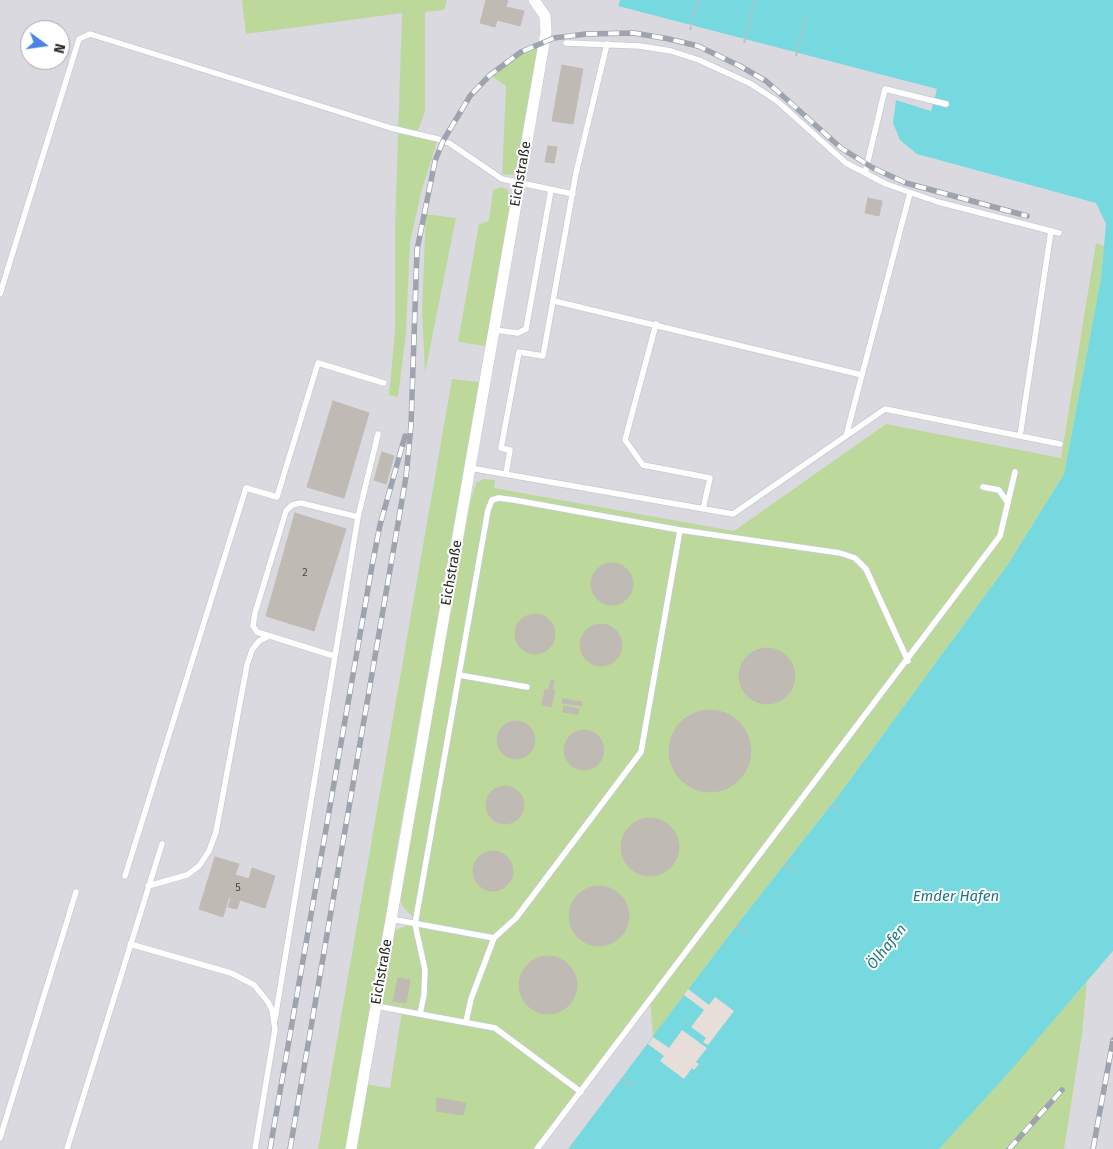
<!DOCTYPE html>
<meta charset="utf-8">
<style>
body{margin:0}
#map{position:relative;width:1113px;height:1149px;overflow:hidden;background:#e8ded9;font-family:"Fira Sans",sans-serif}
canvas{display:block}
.north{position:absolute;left:20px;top:20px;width:50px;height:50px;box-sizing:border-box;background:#fff;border:1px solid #a8a8a8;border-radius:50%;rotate:104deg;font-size:14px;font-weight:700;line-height:20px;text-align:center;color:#262626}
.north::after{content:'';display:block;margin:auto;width:18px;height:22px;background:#4985e4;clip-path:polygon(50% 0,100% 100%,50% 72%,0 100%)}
</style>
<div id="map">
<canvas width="1113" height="1149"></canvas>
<div class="north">N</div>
</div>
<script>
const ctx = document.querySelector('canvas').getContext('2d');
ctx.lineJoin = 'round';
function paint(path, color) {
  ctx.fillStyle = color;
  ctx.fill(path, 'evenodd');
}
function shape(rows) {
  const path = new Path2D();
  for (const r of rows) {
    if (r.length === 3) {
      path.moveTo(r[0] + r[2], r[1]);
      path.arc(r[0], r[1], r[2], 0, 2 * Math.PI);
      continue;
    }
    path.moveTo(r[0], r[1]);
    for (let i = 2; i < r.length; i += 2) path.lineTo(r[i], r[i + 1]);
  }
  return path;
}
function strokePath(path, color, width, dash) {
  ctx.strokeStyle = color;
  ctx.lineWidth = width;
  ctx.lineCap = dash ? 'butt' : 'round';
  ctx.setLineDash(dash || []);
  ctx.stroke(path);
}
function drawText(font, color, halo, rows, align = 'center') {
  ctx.font = font + ' "Fira Sans",sans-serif';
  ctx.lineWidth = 4;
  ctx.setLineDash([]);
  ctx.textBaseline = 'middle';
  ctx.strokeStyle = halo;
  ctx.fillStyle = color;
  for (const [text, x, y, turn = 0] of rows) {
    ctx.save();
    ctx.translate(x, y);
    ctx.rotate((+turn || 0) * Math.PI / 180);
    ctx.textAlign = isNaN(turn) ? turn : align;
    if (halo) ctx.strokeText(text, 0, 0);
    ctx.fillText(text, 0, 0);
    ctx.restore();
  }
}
paint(shape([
 [0,0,620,0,619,6,938,89,931,111,896,100,917,154,1096,203,1107,224,1101,278,1064,474,1008,564,568,1149,0,1149],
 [30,30,60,30,60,60,30,60],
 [1113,951,1113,1149,939,1149,1011,1070]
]), '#dad9e0');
paint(shape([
 [242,0,447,0,444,10,425,12,425,111,417,134,438,139,422,189,410,242,406,333,398,397,389,395,395,331,395,230,402,13,246,34],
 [544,42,516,172,512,175,502,174,502,179,506,86,490,75,521,52],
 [501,187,507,189,512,202,486,346,458,342,479,224,489,221,493,190],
 [426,214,456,218,425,373,422,308],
 [1096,243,1104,246,1101,278,1064,474,1008,564,841,792,736,926,653,1037,650,1001,537,1149,318,1149,452,379,479,382,389,893,377,1001,395,930,415,923,412,916,402,906,400,895,470,503,476,483,483,479,495,480,494,488,734,531,886,424,1061,458],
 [376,1006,402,1011,390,1088,363,1084],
 [1087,982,1082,1034,1064,1149,939,1149]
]), '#bcd99b');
paint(shape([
 [620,0,1113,0,1113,951,1011,1070,939,1149,568,1149,736,926,841,792,1008,564,1064,474,1101,278,1106,224,1096,203,917,154,900,140,893,123,896,100,931,111,937,89,618,6]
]), '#76d9df');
paint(shape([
 [688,989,709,1005,715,997,734,1011,708,1045,703,1042,706,1038,691,1027,704,1010,684,995],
 [682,1030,707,1048,696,1062,699,1064,694,1070,692,1068,684,1079,660,1061,664,1056,648,1044,653,1037,669,1048]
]), '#e8ded9');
const building = shape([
 [486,0,508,0,506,7,524,11,520,26,497,20,495,27,480,23,486,0],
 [562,65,583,69,573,124,552,121,562,65],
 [548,146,557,147,554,163,545,162,548,146],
 [868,198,882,201,879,216,865,213,868,198],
 [333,401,369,413,344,498,307,487,333,401],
 [382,452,394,456,386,484,374,480,382,452],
 [295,513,346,529,314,631,266,616,295,513],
 [612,584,21],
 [535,634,20],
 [601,645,21],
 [767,676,28],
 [551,680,554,681,552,690,555,690,551,707,542,705,545,689,549,690,551,680],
 [563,699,582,702,582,706,562,703,563,699],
 [564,706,579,709,578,714,563,712,564,706],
 [710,751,41],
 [516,740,19],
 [584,750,20],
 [505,805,19],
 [650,847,29],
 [493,871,20],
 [215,857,239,864,235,875,249,879,252,868,275,876,265,908,240,900,237,909,228,907,231,898,229,897,223,917,199,909,215,857],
 [599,916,30],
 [548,985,29],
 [398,978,410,980,406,1003,393,1001,398,978],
 [437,1098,466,1103,463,1115,436,1111,437,1098]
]);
paint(building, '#c0bab5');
strokePath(building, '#c2bab3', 1);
const lane = shape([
 [566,43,640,46,671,51,699,60,751,84,777,101,846,163,886,184,938,202,1059,233],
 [865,173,885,89,946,104],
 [0,294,79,39,90,34,391,128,438,139,449,143,502,179,573,194],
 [554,301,862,375,846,436],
 [656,324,625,440,643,465,710,478,703,509],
 [495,330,518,333,526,329,551,190],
 [862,375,910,193],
 [1020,436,1051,231],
 [470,468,733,514,885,409,1060,444],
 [506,474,510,450,501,448,519,352,543,356,576,173,607,44],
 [983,487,999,490,1008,503],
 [334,656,257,632,253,626,255,613,286,511,292,505,301,503,358,517],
 [459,675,527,687],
 [125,876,246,488,277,497,318,363,384,383],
 [148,886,187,875,199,866,209,851,216,832,247,665,252,650,259,641,269,636],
 [391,919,494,938,471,999,466,1022],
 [494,938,516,918,641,752,680,530],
 [130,944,231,973,254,985,268,1002,272,1010,275,1029,255,1149],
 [376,1006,495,1028,581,1092],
 [420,1014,424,995,425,970,415,924,488,510,492,500,499,498,514,500,680,530,840,553,855,558,866,569,908,661],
 [275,1019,358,517,378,434],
 [0,1138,76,892],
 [67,1149,162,844],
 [537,1149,1000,536,1015,472]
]);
const street = shape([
 [351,1149,546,32,545,16,534,0]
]);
strokePath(lane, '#c5cad3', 7);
strokePath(street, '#c5cad3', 12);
strokePath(shape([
 [690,30,698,0],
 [744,43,754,2],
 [796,56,806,15],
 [831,805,842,812],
 [785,864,797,873],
 [736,926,748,935],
 [622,1078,634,1086],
 [571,1145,576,1149]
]), '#bebebe', 2, [4, 2.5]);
strokePath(lane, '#fff', 5.5);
strokePath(street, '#fff', 11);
const rail = shape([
 [270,1149,372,566,380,525,405,436],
 [290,1149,406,477,411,426,417,250,435,161,443,141,470,96,490,75,521,52,554,38,586,34,634,33,669,39,698,46,740,66,766,81,841,148,873,168,906,183,1027,216],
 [1009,1149,1062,1090],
 [1093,1149,1113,1040]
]);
strokePath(rail, '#9da3af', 5.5);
strokePath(rail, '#fff', 4, [11]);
drawText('11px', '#4c4b4a', null, [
 ["2",305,573],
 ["5",238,888]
]);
drawText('14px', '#262626', '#fff', [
 ["Eichstraße",521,174,-80],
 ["Eichstraße",452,573,-80],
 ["Eichstraße",382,972,-80]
]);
drawText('italic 15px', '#1b7686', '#fff', [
 ["Emder Hafen",956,897],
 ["Ölhafen",887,947,-51]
]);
</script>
